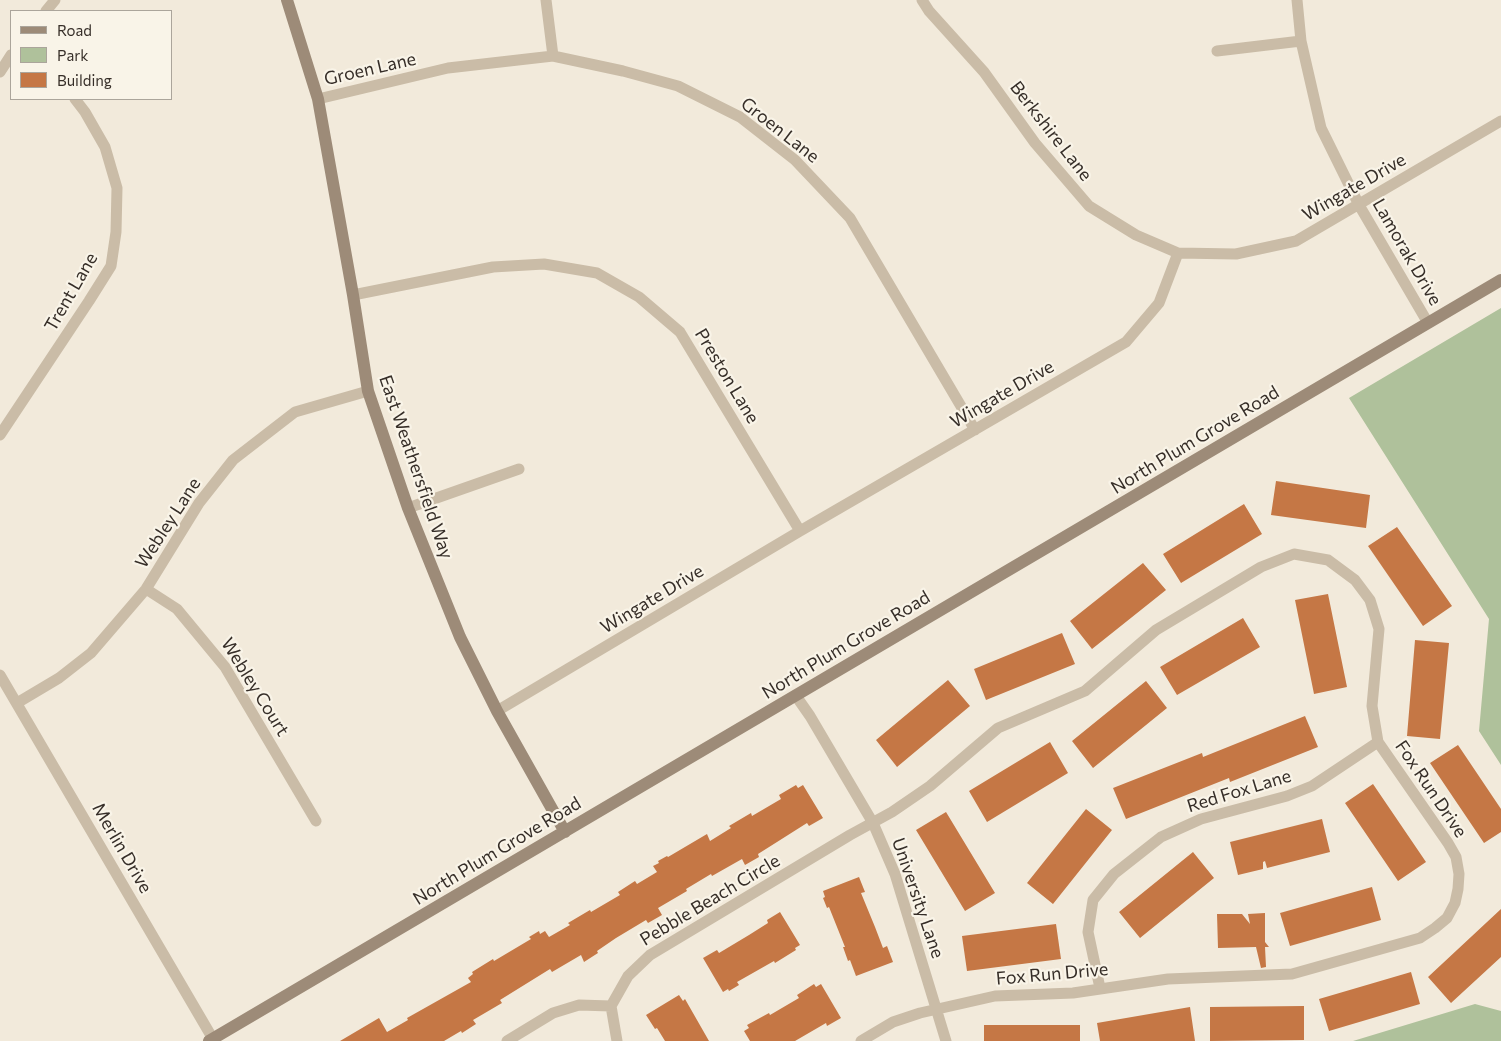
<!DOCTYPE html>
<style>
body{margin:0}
#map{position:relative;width:1501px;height:1041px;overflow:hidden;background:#f2eadb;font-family:Commissioner,sans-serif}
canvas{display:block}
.legend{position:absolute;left:10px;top:10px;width:162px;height:90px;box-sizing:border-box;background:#f9f4e8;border:1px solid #aba59b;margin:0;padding:6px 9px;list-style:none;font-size:15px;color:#362e28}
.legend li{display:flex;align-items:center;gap:10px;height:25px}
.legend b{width:25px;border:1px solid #aba59b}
</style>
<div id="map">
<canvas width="1501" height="1041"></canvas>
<ul class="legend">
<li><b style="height:6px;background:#9d8b78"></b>Road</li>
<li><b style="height:14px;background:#afc19b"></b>Park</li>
<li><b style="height:14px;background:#c57745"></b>Building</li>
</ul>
</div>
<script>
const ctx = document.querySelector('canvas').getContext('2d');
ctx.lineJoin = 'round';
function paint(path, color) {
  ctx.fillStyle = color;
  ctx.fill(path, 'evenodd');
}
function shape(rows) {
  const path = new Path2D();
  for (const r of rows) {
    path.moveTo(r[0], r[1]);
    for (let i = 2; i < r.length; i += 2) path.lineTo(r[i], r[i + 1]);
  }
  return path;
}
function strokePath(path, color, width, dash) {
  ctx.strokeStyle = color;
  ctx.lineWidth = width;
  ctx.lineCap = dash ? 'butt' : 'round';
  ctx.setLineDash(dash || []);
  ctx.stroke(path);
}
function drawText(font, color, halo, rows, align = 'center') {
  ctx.font = font + ' Commissioner,sans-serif';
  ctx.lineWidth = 4.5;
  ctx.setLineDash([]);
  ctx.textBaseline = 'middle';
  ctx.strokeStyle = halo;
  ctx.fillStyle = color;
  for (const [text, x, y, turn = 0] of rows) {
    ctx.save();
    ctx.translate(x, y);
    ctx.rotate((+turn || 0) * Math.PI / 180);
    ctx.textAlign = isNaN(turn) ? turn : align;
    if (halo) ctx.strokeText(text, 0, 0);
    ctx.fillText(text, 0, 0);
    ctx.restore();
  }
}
paint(shape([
 [1501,308,1501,765,1479,731,1489,619,1349,398],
 [1475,1004,1501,1011,1501,1041,1353,1041]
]), '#afc19b');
paint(shape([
 [1276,481,1370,495,1366,528,1271,515],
 [1244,504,1262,534,1181,583,1163,554],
 [1397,527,1452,606,1423,626,1368,546],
 [1143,563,1166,590,1092,649,1070,621],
 [1328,594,1347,687,1314,694,1295,600],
 [1243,618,1260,647,1177,695,1160,667],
 [1062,633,1075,664,986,700,974,669],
 [1415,640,1449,643,1440,739,1407,736],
 [948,680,970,706,897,767,876,740],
 [1146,681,1167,708,1093,768,1072,741],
 [1305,716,1318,747,1230,782,1229,778,1126,819,1113,788,1202,753,1203,757],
 [1050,742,1068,773,987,822,969,791],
 [1458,745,1501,809,1501,832,1484,843,1430,763],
 [1373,784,1426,862,1398,881,1345,803],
 [796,785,798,788,803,785,823,818,809,826,807,823,777,842,758,854,759,857,745,865,742,859,712,876,711,874,686,889,687,891,658,908,662,915,648,923,646,920,616,938,597,951,598,953,584,962,581,955,552,972,550,969,500,1000,502,1003,473,1020,476,1024,462,1033,461,1031,444,1041,340,1041,379,1018,387,1032,408,1020,407,1018,471,982,468,978,473,974,472,972,493,959,494,961,531,939,529,937,539,931,540,934,545,931,549,937,570,925,568,923,590,910,591,912,620,895,618,892,635,881,637,884,657,872,653,866,659,863,658,861,667,856,668,857,707,834,710,841,731,828,729,826,751,813,752,816,781,799,779,795],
 [1086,809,1112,830,1053,904,1027,883],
 [946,812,995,893,965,911,916,830],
 [1322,819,1330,852,1267,868,1265,861,1263,862,1263,869,1238,875,1230,842],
 [1193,852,1214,878,1140,938,1119,912],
 [859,877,865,892,861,893,875,927,883,948,887,946,893,962,856,976,850,960,848,961,843,947,845,947,829,907,827,908,823,898,825,897,823,891],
 [1372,887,1381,920,1290,946,1280,913],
 [1501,909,1501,957,1451,1003,1428,977],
 [780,912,800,945,795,948,796,950,775,963,774,961,737,982,739,985,729,991,728,989,723,992,703,958,717,950,719,953,749,935,768,923,767,920],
 [1265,913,1265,942,1269,947,1265,947,1266,967,1261,968,1256,947,1218,948,1217,914,1242,914,1250,924,1248,914],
 [1056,924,1061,959,967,971,962,936],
 [1411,972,1420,1004,1329,1031,1319,999],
 [814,984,816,987,821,984,841,1018,827,1026,826,1023,795,1041,750,1041,744,1031,749,1028,747,1025,769,1013,770,1015,799,998,797,995],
 [679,995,683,1001,685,999,709,1041,665,1041,657,1028,655,1029,646,1015],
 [1304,1006,1304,1040,1210,1041,1210,1007],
 [1190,1007,1195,1041,1100,1041,1097,1023],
 [984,1025,1080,1025,1080,1041,984,1041]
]), '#c57745');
strokePath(shape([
 [546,0,553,56],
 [922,0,929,11,984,72,1035,143,1089,206,1136,235,1178,253],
 [1297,0,1301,41,1321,128,1359,205,1428,323],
 [46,11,55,0],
 [1217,51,1301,41],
 [0,72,11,55],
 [318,99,448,68,553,56,623,71,678,86,740,117,795,160,850,218,975,430],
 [353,295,493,267,544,264,597,273,639,297,680,332,800,531],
 [0,435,89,301,111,266,116,232,117,188,105,147,85,112,75,99],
 [408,508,519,469],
 [146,589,177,609,225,667,316,821],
 [0,675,213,1039],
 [796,696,810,716,873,823,895,874,946,1041],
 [17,703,59,678,91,653,146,589,199,503,233,460,295,412,368,391],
 [497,711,800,531,1126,342,1159,303,1178,253,1236,254,1296,241,1501,121],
 [1100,988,1088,932,1093,900,1114,874,1161,837,1201,819,1287,796,1312,786,1378,742],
 [507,1041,553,1013,579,1005,611,1006],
 [617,1041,611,1006,628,976,650,955,850,835,892,812,930,786,998,728,1085,691,1156,630,1261,567,1294,554,1328,560,1355,580,1370,600,1379,629,1372,706,1378,742,1448,843,1456,857,1459,874,1458,889,1455,903,1447,918,1435,928,1420,938,1292,974,1168,979,1073,993,995,996,920,1013,893,1022,861,1041]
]), '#cabca7', 11);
strokePath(shape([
 [287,0,318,99,353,295,368,391,408,508,460,637,497,711,565,832],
 [209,1041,1501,280]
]), '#9d8b78', 12);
drawText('18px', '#362e28', '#f9f4e8', [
 ["Groen Lane",370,69,-13],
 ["Groen Lane",780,130,38],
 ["Berkshire Lane",1051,131,52],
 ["Wingate Drive",1354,187,-30],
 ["Lamorak Drive",1407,252,60],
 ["Trent Lane",71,292,-60],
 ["Preston Lane",727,376,59],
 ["Wingate Drive",1002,394,-30],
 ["North Plum Grove Road",1195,440,-31],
 ["East Weathersfield Way",416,467,71],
 ["Webley Lane",168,523,-57],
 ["Wingate Drive",652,599,-31],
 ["North Plum Grove Road",846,645,-31],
 ["Webley Court",255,687,58],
 ["Fox Run Drive",1431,789,56],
 ["Red Fox Lane",1239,791,-17],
 ["Merlin Drive",122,848,60],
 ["North Plum Grove Road",497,851,-31],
 ["University Lane",918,898,71],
 ["Pebble Beach Circle",710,900,-31],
 ["Fox Run Drive",1052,974,-5]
]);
</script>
